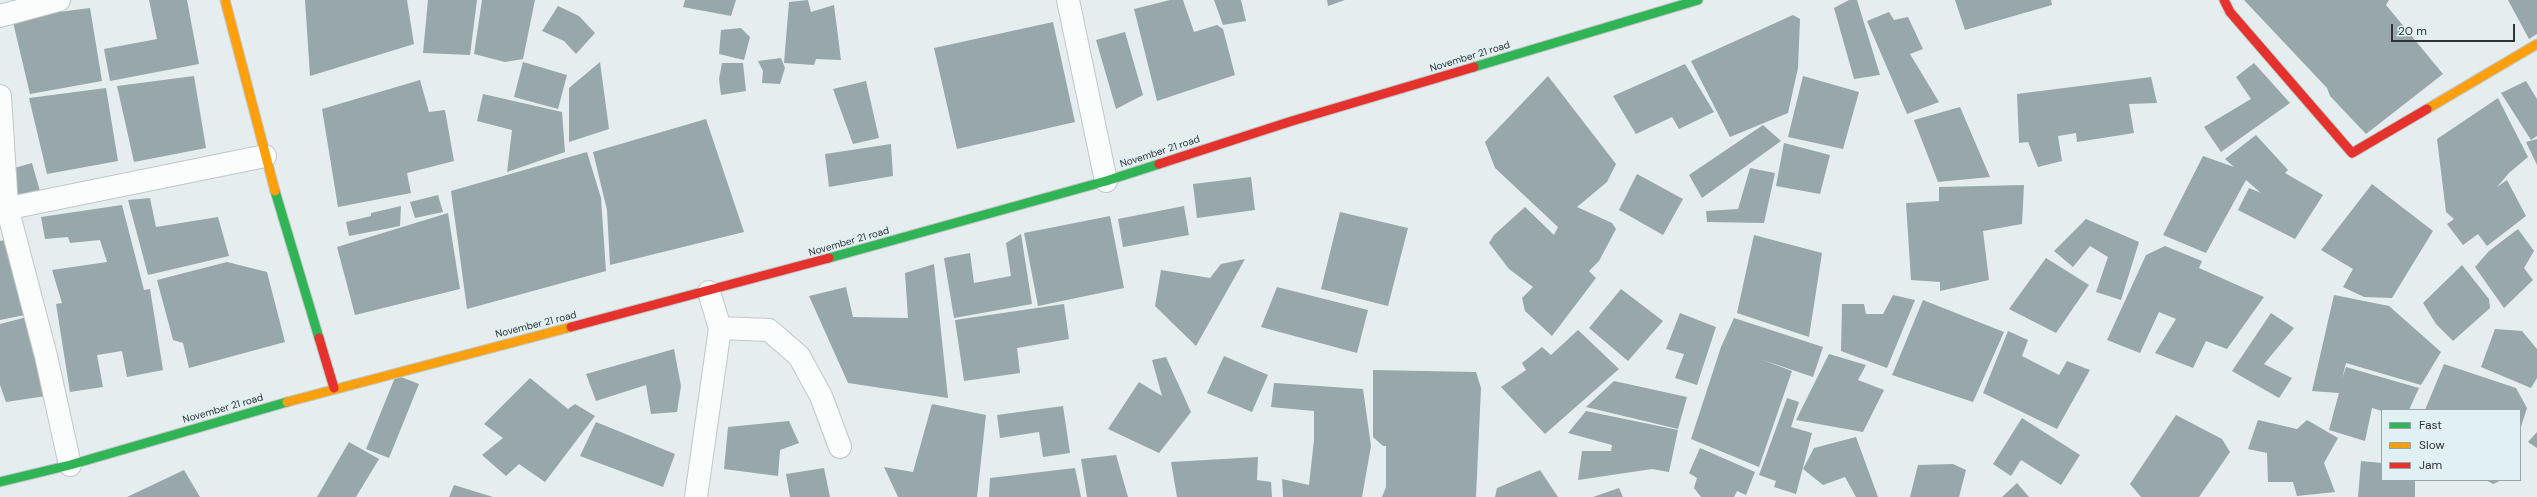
<!DOCTYPE html>
<style>
body{margin:0}
#map{position:relative;width:2537px;height:497px;overflow:hidden;background:#e5edee;font-family:"DM Sans",sans-serif}
canvas{display:block}
.legend{position:absolute;left:2381px;top:409px;width:140px;height:72px;box-sizing:border-box;background:#e1f0f2;border:1px solid #9aa5a7;margin:0;padding:5px 7px;list-style:none;font-size:12px;color:#2f3536}
.legend li{display:flex;align-items:center;gap:8px;height:20px}
.legend b{width:20px;border:1px solid #9aa5a7}
.scale{position:absolute;left:2391px;top:24px;width:124px;height:18px;box-sizing:border-box;border:2px solid #2f3536;border-top:0;padding-left:5px;font-size:12px;line-height:14px;white-space:nowrap;color:#2f3536;-webkit-text-stroke:3px #e1f0f2;paint-order:stroke}
</style>
<div id="map">
<canvas width="2537" height="497"></canvas>
<ul class="legend">
<li><b style="height:5px;background:#30b455"></b>Fast</li>
<li><b style="height:5px;background:#ff9f0a"></b>Slow</li>
<li><b style="height:5px;background:#e5322d"></b>Jam</li>
</ul>
<div class="scale">20 m</div>
</div>
<script>
const ctx = document.querySelector('canvas').getContext('2d');
ctx.lineJoin = 'round';
function paint(path, color) {
  ctx.fillStyle = color;
  ctx.fill(path, 'evenodd');
}
function shape(rows) {
  const path = new Path2D();
  for (const r of rows) {
    path.moveTo(r[0], r[1]);
    for (let i = 2; i < r.length; i += 2) path.lineTo(r[i], r[i + 1]);
  }
  return path;
}
function strokePath(path, color, width, dash) {
  ctx.strokeStyle = color;
  ctx.lineWidth = width;
  ctx.lineCap = dash ? 'butt' : 'round';
  ctx.setLineDash(dash || []);
  ctx.stroke(path);
}
function drawText(font, color, halo, rows, align = 'center') {
  ctx.font = font + ' "DM Sans",sans-serif';
  ctx.lineWidth = 4;
  ctx.setLineDash([]);
  ctx.textBaseline = 'middle';
  ctx.strokeStyle = halo;
  ctx.fillStyle = color;
  for (const [text, x, y, turn = 0] of rows) {
    ctx.save();
    ctx.translate(x, y);
    ctx.rotate((+turn || 0) * Math.PI / 180);
    ctx.textAlign = isNaN(turn) ? turn : align;
    if (halo) ctx.strokeText(text, 0, 0);
    ctx.fillText(text, 0, 0);
    ctx.restore();
  }
}
paint(shape([
 [149,0,187,0,199,64,110,81,104,49,157,39],
 [305,0,407,0,414,44,310,76],
 [428,0,477,0,470,55,423,53],
 [482,0,535,0,523,59,505,62,474,54],
 [685,0,736,0,731,16,683,7],
 [808,0,811,12,834,5,841,60,816,59,814,65,784,63,789,2],
 [1170,0,1183,0,1194,32,1217,25,1223,29,1235,75,1157,101,1134,9],
 [1214,0,1241,0,1246,21,1223,25],
 [1327,0,1345,0,1328,6],
 [1849,0,1857,0,1880,75,1854,79,1834,8],
 [1955,0,2051,0,2052,5,1965,30],
 [2244,0,2389,0,2386,5,2443,74,2366,134,2330,96,2327,88],
 [2508,0,2537,0,2537,34,2529,39],
 [558,6,579,16,595,33,576,54,564,41,542,31],
 [90,8,102,81,30,94,12,18],
 [1889,12,1894,20,1908,17,1923,49,1910,54,1939,102,1907,114,1867,21],
 [1793,15,1800,19,1798,68,1788,113,1730,137,1691,61],
 [1053,22,1075,122,957,149,934,48],
 [741,28,750,37,744,60,719,54,721,30],
 [1125,32,1143,95,1116,109,1096,40],
 [781,58,785,68,780,84,762,83,763,71,758,61],
 [523,62,567,75,558,109,514,97],
 [600,62,609,129,569,142,569,88],
 [722,63,743,63,746,91,721,95,719,79],
 [2254,63,2290,103,2221,152,2204,127,2251,99,2236,77],
 [1685,64,1714,112,1679,129,1672,117,1636,134,1613,96],
 [194,76,206,148,134,162,117,86],
 [1548,76,1616,164,1607,182,1577,207,1612,223,1616,229,1599,261,1589,271,1596,278,1552,336,1525,311,1522,298,1533,287,1509,269,1489,243,1494,235,1525,207,1554,235,1558,227,1495,168,1485,142],
 [1803,76,1859,92,1843,149,1788,137],
 [2151,77,2157,103,2129,104,2134,133,2077,142,2076,133,2058,136,2062,161,2038,167,2028,142,2019,143,2017,94],
 [420,80,429,112,445,110,454,161,407,173,411,193,338,207,322,109],
 [866,81,879,138,853,144,833,89],
 [2526,81,2537,99,2537,136,2531,140,2501,93],
 [106,88,118,161,47,174,29,98],
 [483,94,562,112,565,152,507,172,512,130,477,121],
 [2498,98,2528,157,2509,173,2497,187,2507,180,2526,216,2487,246,2478,234,2463,245,2447,224,2454,219,2446,212,2437,139],
 [1960,107,1990,177,1938,182,1914,120],
 [706,119,744,232,610,265,607,210,593,152],
 [1763,125,1781,141,1702,198,1689,175],
 [2256,135,2288,170,2285,173,2323,195,2295,239,2238,210,2249,188,2261,193,2246,180,2206,253,2163,235,2203,156,2234,167,2225,159],
 [2537,139,2537,165,2526,142],
 [1784,143,1830,155,1820,194,1776,186],
 [891,144,893,176,829,187,825,154],
 [587,152,601,198,606,271,467,309,451,191],
 [32,163,40,191,15,198,7,170],
 [1750,168,1775,173,1764,223,1707,222,1706,211,1738,209],
 [1637,174,1683,199,1663,235,1619,210],
 [1251,177,1255,210,1197,218,1193,184],
 [2372,184,2433,231,2392,298,2364,297,2343,287,2353,269,2321,250],
 [2024,185,2022,224,1983,231,1989,280,1940,291,1940,282,1911,280,1906,203,1939,201,1939,187],
 [438,195,443,212,415,218,410,202],
 [150,198,156,227,218,217,229,256,148,275,128,200],
 [122,205,144,290,150,289,163,370,127,377,122,351,97,355,103,387,70,392,56,304,62,303,52,270,107,262,100,240,70,243,68,237,45,239,41,217],
 [401,206,400,226,349,236,346,222,371,216,371,213],
 [1184,206,1189,235,1123,247,1118,219],
 [1340,212,1408,228,1388,306,1321,289],
 [448,213,460,289,355,315,337,247],
 [1110,216,1124,288,1038,306,1024,233],
 [2086,219,2139,242,2121,300,2096,292,2108,257,2090,246,2073,267,2054,251],
 [2518,229,2534,251,2524,268,2533,280,2504,308,2475,267,2489,251],
 [1021,234,1032,304,954,318,944,258,970,253,974,283,1011,276,1006,243],
 [1754,235,1822,253,1809,337,1737,313],
 [9,239,25,315,0,320,0,241],
 [2165,246,2202,261,2199,268,2264,297,2227,349,2206,341,2193,368,2155,353,2176,319,2159,312,2140,353,2107,340,2146,255],
 [2046,258,2089,285,2056,333,2009,309],
 [1245,259,1196,346,1155,306,1161,270,1210,278,1221,264],
 [227,262,267,272,285,342,189,368,183,343,173,340,157,280],
 [934,264,948,398,848,383,809,296,846,287,853,317,908,318,905,273],
 [2462,265,2489,299,2490,308,2453,341,2436,324,2423,303],
 [1277,287,1368,310,1357,353,1261,327],
 [1621,289,1663,321,1628,361,1589,328],
 [1893,295,1915,300,1887,368,1841,351,1842,304,1864,304,1866,314,1883,314],
 [2334,295,2389,306,2441,352,2421,385,2346,363,2342,379,2346,367,2419,388,2409,410,2382,411,2372,408,2365,441,2329,430,2339,393,2312,391],
 [1923,300,2004,332,1973,402,1892,375],
 [1064,304,1069,339,1017,348,1020,373,964,381,955,320],
 [1680,313,1716,327,1697,385,1675,378,1684,354,1666,349],
 [2271,313,2294,328,2264,364,2292,378,2279,398,2232,371],
 [27,317,46,396,6,402,0,385,0,324],
 [1734,318,1823,347,1813,377,1760,359,1792,371,1759,467,1691,439,1721,347],
 [2495,329,2522,331,2537,349,2537,378,2531,388,2481,367],
 [1578,330,1619,369,1545,434,1501,387,1526,370,1522,363,1542,347,1551,355],
 [2008,331,2028,340,2022,356,2059,375,2067,361,2090,370,2057,429,1983,393],
 [674,349,681,386,677,412,651,414,646,385,596,401,586,374],
 [1829,354,1866,365,1858,380,1884,390,1863,432,1796,420],
 [1224,356,1268,375,1252,412,1207,393],
 [1166,357,1191,412,1159,453,1108,429,1139,382,1162,396,1152,360],
 [2444,364,2516,388,2527,408,2520,430,2520,410,2425,410],
 [1373,370,1476,372,1481,388,1476,497,1382,497,1386,487,1386,446,1383,446,1373,437],
 [396,375,419,384,389,458,366,449],
 [530,378,568,409,575,404,595,416,545,482,519,464,506,476,482,455,503,438,484,424],
 [1614,381,1687,397,1678,429,1586,407],
 [1274,383,1363,389,1371,446,1362,497,1283,497,1282,479,1309,485,1314,440,1314,411,1271,407],
 [1787,398,1799,402,1791,427,1812,433,1796,494,1774,487,1776,481,1759,475],
 [932,404,986,415,977,497,898,497,884,467,913,472],
 [1063,406,1070,453,1043,457,1039,432,1000,438,997,415],
 [1586,411,1678,430,1669,472,1652,469,1578,480,1582,451,1611,451,1612,445,1568,433],
 [2176,415,2222,439,2230,452,2199,497,2141,497,2130,484],
 [2022,418,2080,455,2061,485,2021,460,2011,476,1993,464],
 [2258,420,2297,429,2307,420,2338,438,2324,463,2335,492,2297,496,2293,482,2268,482,2267,453,2248,449],
 [789,421,799,443,780,450,778,476,724,469,728,427],
 [596,422,675,454,663,487,580,456],
 [2537,432,2537,448,2528,442],
 [1856,437,1878,497,1856,497,1845,477,1823,485,1803,469,1814,448],
 [349,442,379,459,356,497,317,497],
 [1700,448,1755,472,1746,495,1737,491,1734,497,1701,497,1694,488,1697,478,1689,473],
 [1116,455,1128,497,1087,497,1081,459],
 [1258,457,1257,480,1271,482,1272,497,1177,497,1171,462],
 [2361,461,2382,463,2382,480,2415,480,2415,497,2358,497],
 [1953,464,1966,470,1959,497,1910,497,1918,465],
 [824,468,830,497,790,497,786,474],
 [1075,468,1081,497,989,497,990,478],
 [184,470,200,497,127,497],
 [1540,470,1558,497,1495,497,1497,488],
 [2486,480,2502,480,2493,484],
 [2017,483,2029,497,2002,497],
 [454,485,493,497,449,497],
 [1619,488,1623,497,1593,497]
]), '#98a7a9');
const street = shape([
 [1068,0,1106,181],
 [0,16,59,0],
 [0,96,7,207,46,356,70,465],
 [0,210,265,156],
 [720,328,769,330,799,356,821,396,840,447],
 [696,497,720,328,709,292]
]);
const fast = shape([
 [1474,67,1698,0],
 [275,191,319,338],
 [829,258,1106,181,1159,164],
 [0,482,70,465,287,402]
]);
const slow = shape([
 [225,0,275,191],
 [2427,109,2537,44],
 [287,402,571,327]
]);
const jam = shape([
 [2224,0,2230,12,2352,153,2427,109],
 [1159,164,1292,121,1474,67],
 [571,327,829,258],
 [319,338,334,388]
]);
strokePath(street, '#c1c7c8', 24);
strokePath(fast, '#c1c7c8', 11);
strokePath(slow, '#c1c7c8', 11);
strokePath(jam, '#c1c7c8', 11);
strokePath(street, '#fbfcfc', 22);
strokePath(fast, '#30b455', 9);
strokePath(slow, '#ff9f0a', 9);
strokePath(jam, '#e5322d', 9);
drawText('10px', '#2f3536', '#e1f0f2', [
 ["November 21 road",1470,57,-17],
 ["November 21 road",1160,152,-18],
 ["November 21 road",849,242,-16],
 ["November 21 road",536,325,-14],
 ["November 21 road",223,409,-16]
]);
</script>
